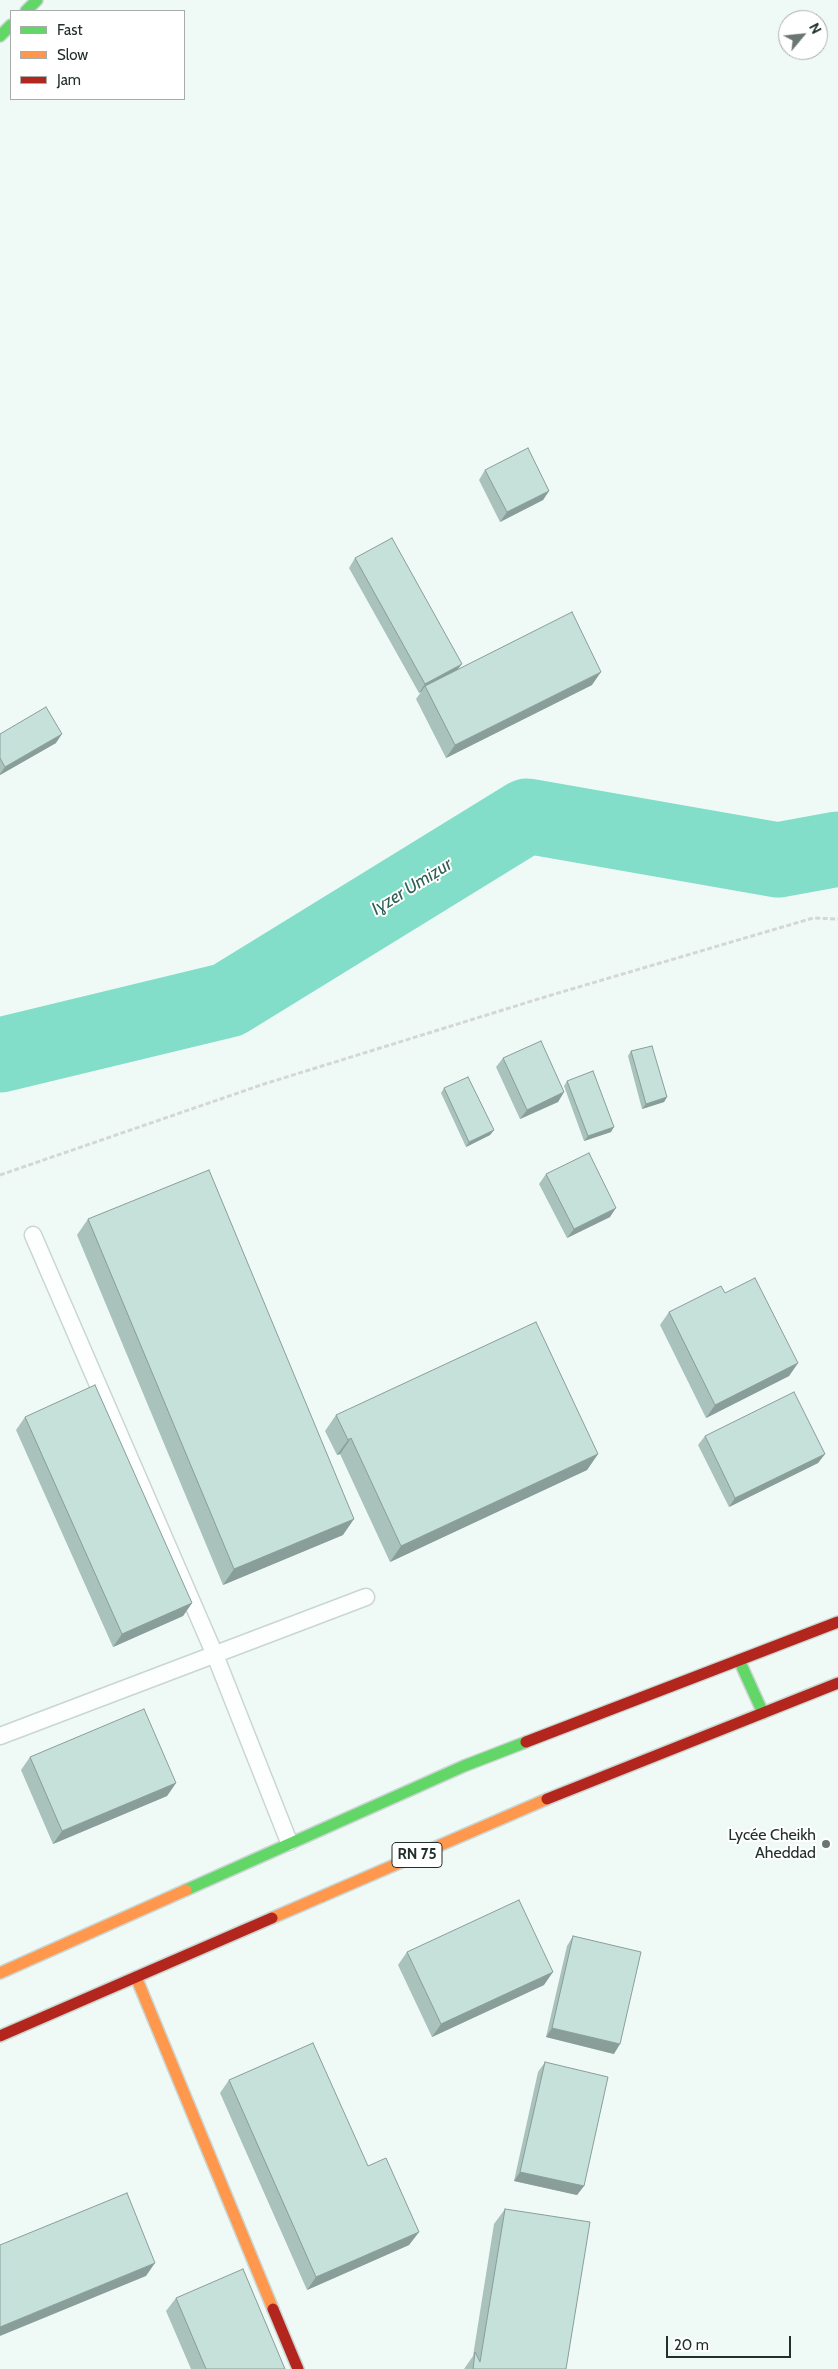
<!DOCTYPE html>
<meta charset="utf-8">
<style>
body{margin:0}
#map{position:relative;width:838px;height:2369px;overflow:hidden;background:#effaf7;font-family:Cabin,sans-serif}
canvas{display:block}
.legend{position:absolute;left:10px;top:10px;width:175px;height:90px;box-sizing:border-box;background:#fff;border:1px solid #a7acaa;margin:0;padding:6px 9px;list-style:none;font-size:15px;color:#222f2b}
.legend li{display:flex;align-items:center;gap:10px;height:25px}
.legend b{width:25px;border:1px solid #a7acaa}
.north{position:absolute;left:778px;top:10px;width:50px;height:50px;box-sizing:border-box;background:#fff;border:1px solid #a7acaa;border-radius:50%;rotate:62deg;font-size:14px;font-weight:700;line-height:20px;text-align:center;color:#222f2b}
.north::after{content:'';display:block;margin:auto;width:18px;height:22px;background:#6a7672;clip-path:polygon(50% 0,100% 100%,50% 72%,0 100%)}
.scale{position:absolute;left:666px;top:2336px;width:125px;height:22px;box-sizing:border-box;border:2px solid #222f2b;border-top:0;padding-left:6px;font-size:15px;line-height:18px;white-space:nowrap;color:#222f2b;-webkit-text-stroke:4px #fff;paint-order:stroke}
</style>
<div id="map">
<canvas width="838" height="2369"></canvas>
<ul class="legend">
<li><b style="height:6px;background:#63d668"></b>Fast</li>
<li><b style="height:6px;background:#ff974d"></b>Slow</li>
<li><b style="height:6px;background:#b3261e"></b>Jam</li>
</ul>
<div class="north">N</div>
<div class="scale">20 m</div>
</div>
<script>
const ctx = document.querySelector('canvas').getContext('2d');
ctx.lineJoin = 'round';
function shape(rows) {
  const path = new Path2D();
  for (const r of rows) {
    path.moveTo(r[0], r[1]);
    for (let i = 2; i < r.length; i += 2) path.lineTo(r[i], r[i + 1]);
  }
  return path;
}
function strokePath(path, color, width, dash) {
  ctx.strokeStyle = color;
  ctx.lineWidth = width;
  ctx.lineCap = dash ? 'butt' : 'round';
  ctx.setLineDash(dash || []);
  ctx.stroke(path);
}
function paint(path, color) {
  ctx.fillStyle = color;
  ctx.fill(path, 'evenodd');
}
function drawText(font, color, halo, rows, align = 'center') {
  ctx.font = font + ' Cabin,sans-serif';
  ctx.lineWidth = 4;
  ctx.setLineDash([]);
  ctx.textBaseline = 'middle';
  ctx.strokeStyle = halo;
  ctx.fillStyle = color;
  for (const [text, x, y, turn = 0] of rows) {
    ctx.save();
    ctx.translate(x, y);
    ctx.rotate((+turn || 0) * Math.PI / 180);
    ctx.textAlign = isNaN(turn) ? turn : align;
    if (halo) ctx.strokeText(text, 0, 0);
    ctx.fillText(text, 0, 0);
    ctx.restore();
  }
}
strokePath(shape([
 [0,1055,228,1000,527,816,778,860,838,849]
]), '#82dec9', 75);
const lane = shape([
 [33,1235,215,1655,289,1842],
 [0,1736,366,1597]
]);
const fast = shape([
 [26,11,37,0],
 [0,36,11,25],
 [739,1660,763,1713],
 [186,1890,464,1766,526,1742]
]);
const slow = shape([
 [272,1918,547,1799],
 [0,1973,186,1890],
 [136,1977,273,2309]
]);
const jam = shape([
 [526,1742,838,1622],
 [547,1799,838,1683],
 [0,2036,272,1918],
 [273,2309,298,2369]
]);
strokePath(lane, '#cad6d2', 19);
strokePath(fast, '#cad6d2', 14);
strokePath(slow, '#cad6d2', 14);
strokePath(jam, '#cad6d2', 14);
strokePath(shape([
 [0,1175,264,1084,548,996,813,918,838,919]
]), '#d3d7d6', 3, [5, 2.5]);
strokePath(lane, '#fdfefe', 16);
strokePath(fast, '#63d668', 11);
strokePath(slow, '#ff974d', 11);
strokePath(jam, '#b3261e', 11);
paint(shape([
 [485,470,549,491,543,500,500,522,479,480],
 [355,558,457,670,592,685,446,758,416,699,421,692,419,693,349,568],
 [0,734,56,743,0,775],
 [631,1051,667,1097,664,1102,642,1109,628,1056],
 [503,1058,564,1092,558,1102,520,1119,496,1067],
 [567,1081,611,1132,584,1141,564,1086],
 [444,1088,494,1130,490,1135,466,1147,441,1093],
 [546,1174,610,1217,567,1238,539,1184],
 [88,1219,343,1535,223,1585,77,1235],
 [725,1293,798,1363,789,1376,706,1418,660,1325,669,1312],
 [336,1415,598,1454,587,1470,390,1562,340,1454,337,1455,325,1431],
 [25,1417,192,1603,183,1616,113,1647,16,1430],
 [705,1436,825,1454,818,1463,729,1507,698,1445],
 [30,1757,176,1783,167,1796,53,1844,21,1770],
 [573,1936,614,2054,546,2037,567,1946],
 [407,1952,544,1985,432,2037,398,1965],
 [545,2062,584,2186,577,2195,514,2181,538,2072],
 [229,2080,368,2166,419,2232,409,2245,307,2290,220,2093],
 [505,2209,566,2369,464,2369,473,2356,494,2224],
 [176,2298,285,2369,191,2369,166,2311]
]), '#a9c2bb');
paint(shape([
 [549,491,543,500,500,522,507,512],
 [462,664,455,673,425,686,421,692,419,693,425,684],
 [601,672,592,685,446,758,455,745],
 [62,734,56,743,0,775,0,774,5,767],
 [564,1092,558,1102,520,1119,527,1110],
 [667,1097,664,1102,642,1109,646,1104],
 [614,1127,611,1132,584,1141,588,1136],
 [494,1130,490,1135,466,1147,469,1142],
 [616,1208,610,1217,567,1238,574,1229],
 [798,1363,789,1376,706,1418,715,1405],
 [351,1438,340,1454,337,1455,348,1440],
 [598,1454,587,1470,390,1562,401,1546],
 [825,1454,818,1463,729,1507,735,1498],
 [354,1519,343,1535,223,1585,234,1569],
 [192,1603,183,1616,113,1647,122,1634],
 [176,1783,167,1796,53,1844,62,1831],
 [553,1972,544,1985,432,2037,441,2024],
 [552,2028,620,2044,614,2054,546,2037],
 [520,2172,584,2186,577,2195,514,2181],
 [419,2232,409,2245,307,2290,316,2277],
 [155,2263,146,2276,0,2336,0,2327]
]), '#8a9e99');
const building = shape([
 [528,448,549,491,507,512,485,470,528,448],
 [392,538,462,664,425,684,355,558,392,538],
 [572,612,601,672,455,745,425,686,572,612],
 [46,707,62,734,5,767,0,758,0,734,46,707],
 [541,1041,564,1092,527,1110,503,1058,541,1041],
 [652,1046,667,1097,646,1104,631,1051,652,1046],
 [593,1071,614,1127,588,1136,567,1081,593,1071],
 [468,1077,494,1130,469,1142,444,1088,468,1077],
 [589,1153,616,1208,574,1229,546,1174,589,1153],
 [209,1170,354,1519,234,1569,88,1219,209,1170],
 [755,1278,798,1363,715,1405,669,1312,721,1286,725,1293,755,1278],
 [536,1322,598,1454,401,1546,351,1438,348,1440,336,1415,536,1322],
 [95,1385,192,1603,122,1634,25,1417,95,1385],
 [794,1392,825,1454,735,1498,705,1436,794,1392],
 [144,1709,176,1783,62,1831,30,1757,144,1709],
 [519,1900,553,1972,441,2024,407,1952,519,1900],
 [573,1936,641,1952,620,2044,552,2028,573,1936],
 [313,2043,368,2166,386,2158,419,2232,316,2277,229,2080,313,2043],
 [545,2062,608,2077,584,2186,520,2172,545,2062],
 [127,2193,155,2263,0,2327,0,2245,127,2193],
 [505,2209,590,2222,566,2369,473,2369,475,2352,480,2362,505,2209],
 [243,2269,285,2369,206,2369,176,2298,243,2269]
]);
paint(building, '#c5e1da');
strokePath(building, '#8a9e99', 1);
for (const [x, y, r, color] of [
 [826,1844,5,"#6a7672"]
]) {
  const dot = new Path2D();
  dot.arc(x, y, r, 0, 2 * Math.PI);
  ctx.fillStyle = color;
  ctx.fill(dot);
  strokePath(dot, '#fff', 2);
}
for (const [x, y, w] of [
 [417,1855,50]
]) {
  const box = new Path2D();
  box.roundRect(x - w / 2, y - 12.5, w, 25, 4);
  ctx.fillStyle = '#fff';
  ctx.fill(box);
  strokePath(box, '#222f2b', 1);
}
drawText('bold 15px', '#222f2b', null, [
 ["RN 75",417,1855]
]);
drawText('16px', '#222f2b', '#fff', [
 ["Lycée Cheikh",816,1835],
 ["Aheddad",816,1853]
], 'right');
drawText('italic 18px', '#2d6053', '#fff', [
 ["Iɣzer Umiẓur",412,887,-32]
]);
</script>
